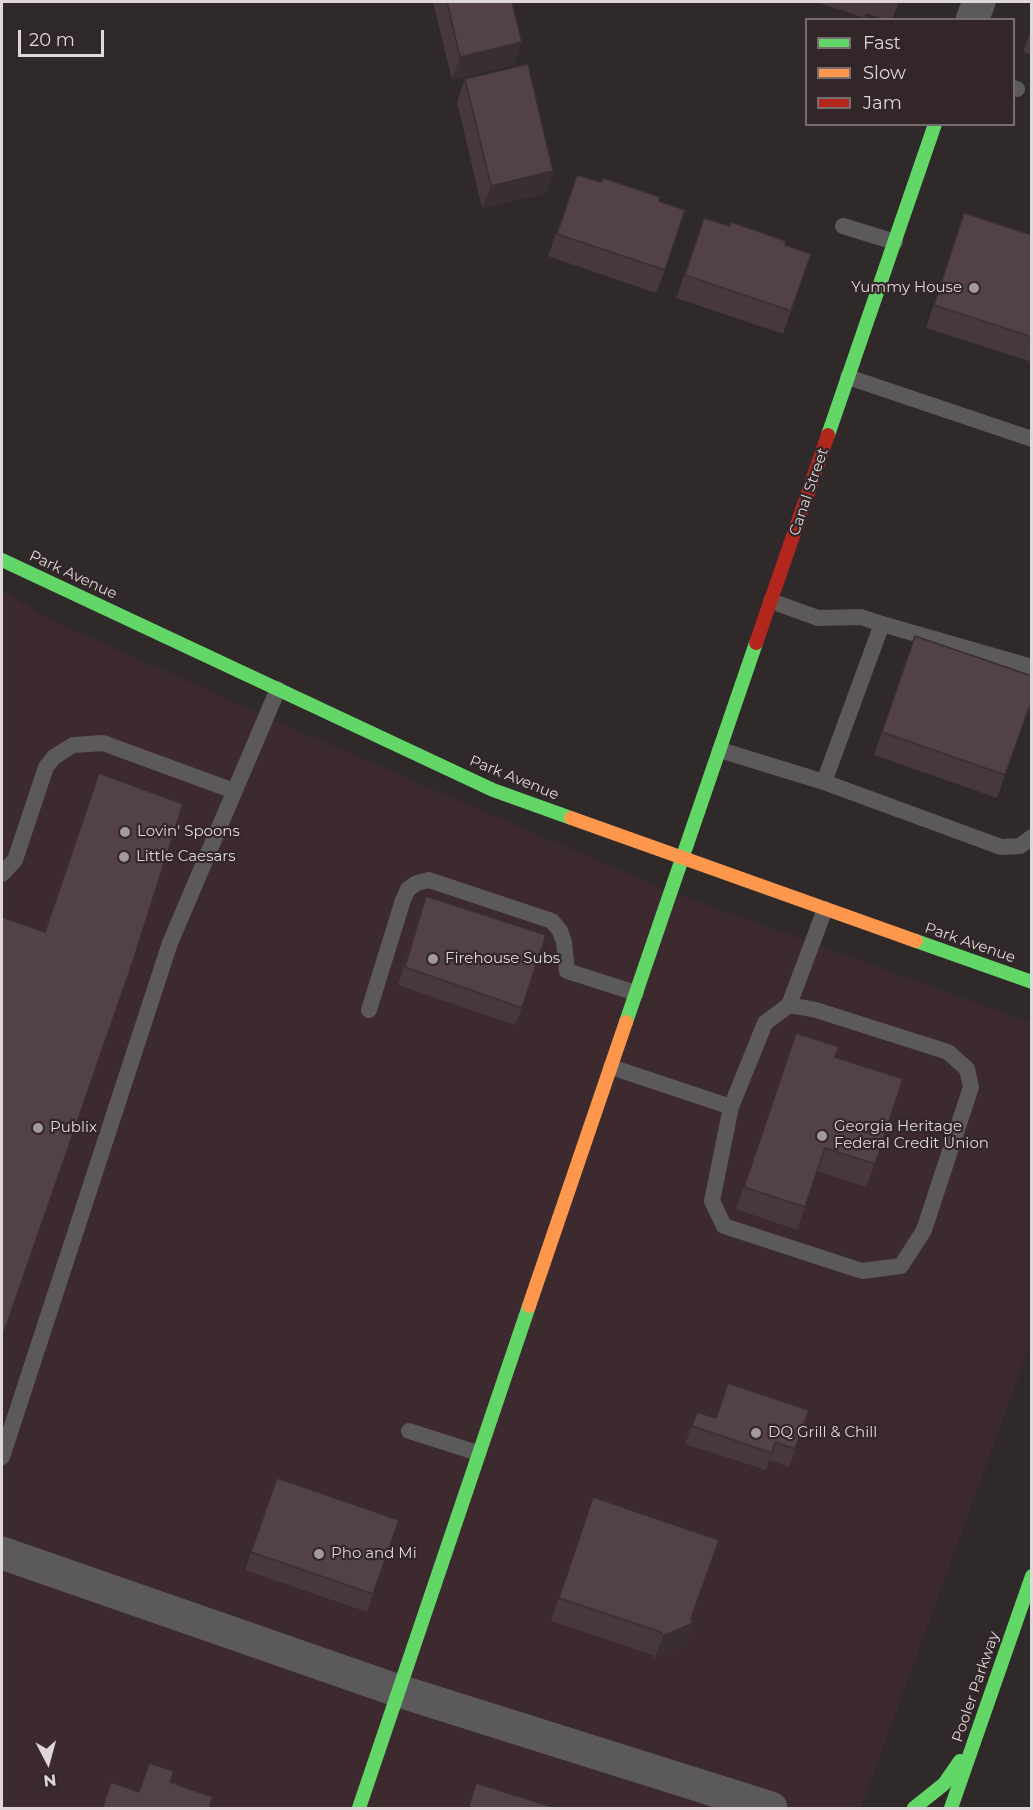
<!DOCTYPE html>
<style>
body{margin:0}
#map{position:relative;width:1033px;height:1810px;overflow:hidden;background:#2f292a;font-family:Montserrat,sans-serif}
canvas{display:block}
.frame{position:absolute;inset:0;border:3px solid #dfd7d9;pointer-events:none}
.legend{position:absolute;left:805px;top:18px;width:210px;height:108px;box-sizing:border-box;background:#322629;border:2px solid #776d6f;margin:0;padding:8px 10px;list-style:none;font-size:18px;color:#dfd7d9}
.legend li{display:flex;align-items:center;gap:12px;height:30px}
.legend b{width:30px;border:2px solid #776d6f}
.north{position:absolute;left:18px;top:1732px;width:60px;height:60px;-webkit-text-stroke:4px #322629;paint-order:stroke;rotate:174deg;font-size:16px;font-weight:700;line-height:24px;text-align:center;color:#dfd7d9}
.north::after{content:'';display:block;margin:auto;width:21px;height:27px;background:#dfd7d9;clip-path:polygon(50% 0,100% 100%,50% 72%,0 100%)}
.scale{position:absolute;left:18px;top:30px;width:86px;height:27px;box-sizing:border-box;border:3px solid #dfd7d9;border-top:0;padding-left:8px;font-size:18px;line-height:21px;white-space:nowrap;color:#dfd7d9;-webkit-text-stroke:4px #322629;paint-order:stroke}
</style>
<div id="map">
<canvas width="1033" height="1810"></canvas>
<div class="frame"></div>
<ul class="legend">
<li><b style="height:8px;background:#63d668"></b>Fast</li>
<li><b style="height:8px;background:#ff974d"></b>Slow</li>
<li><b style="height:8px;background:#b3261e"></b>Jam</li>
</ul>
<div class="north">N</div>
<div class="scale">20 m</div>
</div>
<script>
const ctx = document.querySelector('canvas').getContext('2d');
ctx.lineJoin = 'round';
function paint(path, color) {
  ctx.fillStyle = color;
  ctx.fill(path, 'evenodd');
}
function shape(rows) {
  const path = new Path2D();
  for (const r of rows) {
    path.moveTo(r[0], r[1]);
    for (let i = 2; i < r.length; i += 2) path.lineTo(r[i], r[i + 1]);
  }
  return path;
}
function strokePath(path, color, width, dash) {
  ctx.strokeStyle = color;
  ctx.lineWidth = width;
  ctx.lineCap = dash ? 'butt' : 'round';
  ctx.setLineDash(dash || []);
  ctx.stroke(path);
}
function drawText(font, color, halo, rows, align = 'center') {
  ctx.font = font + ' Montserrat,sans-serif';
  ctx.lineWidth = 4.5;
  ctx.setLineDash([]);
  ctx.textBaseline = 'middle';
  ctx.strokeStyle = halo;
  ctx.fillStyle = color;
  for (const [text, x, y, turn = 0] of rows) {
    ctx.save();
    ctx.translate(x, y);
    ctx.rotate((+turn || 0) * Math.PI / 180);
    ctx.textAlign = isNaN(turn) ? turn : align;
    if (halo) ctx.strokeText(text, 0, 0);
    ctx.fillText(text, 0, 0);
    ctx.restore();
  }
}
paint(shape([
 [2,590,47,618,296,730,656,886,1031,1023,1031,1342,861,1808,2,1808]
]), '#3c2a2f');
strokePath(shape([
 [1014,88,1017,89],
 [843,226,895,242],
 [848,377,1032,439],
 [882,624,1032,667],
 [720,750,824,782,882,624,861,617,818,618,771,601],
 [824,782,1001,847,1020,846,1032,837],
 [2,874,15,860,46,767,54,757,73,745,103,743,234,791],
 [789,1005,825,909],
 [369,1010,403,900,408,889,417,883,429,880,552,921,560,931,564,942,567,971,636,993],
 [611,1067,731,1107,712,1201,724,1226,862,1271,901,1266,924,1230,971,1087,967,1069,948,1052,816,1010,789,1005,765,1023,731,1107],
 [409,1431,478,1453],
 [2,1457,170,943,278,689]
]), '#5c595a', 16);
strokePath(shape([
 [972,20,979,2],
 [2,1553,396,1690,771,1808]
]), '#5c595a', 33);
strokePath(shape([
 [828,435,935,124],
 [2,560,493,790,571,818],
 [916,941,1032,982],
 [626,1022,756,643],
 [359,1808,529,1306],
 [914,1808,944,1784,960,1761],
 [951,1808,1032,1576]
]), '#63d668', 14);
strokePath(shape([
 [571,818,916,941],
 [529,1306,626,1022]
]), '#ff974d', 14);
strokePath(shape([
 [756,643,828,435]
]), '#b3261e', 14);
paint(shape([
 [433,2,512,2,522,42,513,65,452,80],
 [817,2,899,2,892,20,885,20,866,13,865,18],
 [1032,27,1032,55,1023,52],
 [465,79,553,171,545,194,482,208,457,102],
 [577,175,659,201,665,270,656,293,548,256],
 [964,213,1032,235,1032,362,926,328],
 [730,226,785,245,791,311,783,334,676,298,696,240],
 [907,659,1005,775,997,798,874,755],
 [99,773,2,1338,44,932],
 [426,896,522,1008,515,1025,398,985,420,914],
 [796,1033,835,1057,875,1164,866,1187,817,1171,797,1230,736,1209],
 [809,1410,789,1467,769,1460,766,1470,685,1444,697,1412,716,1418],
 [270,1496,399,1520,367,1612,245,1570],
 [593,1497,691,1619,693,1623,685,1645,654,1659,652,1655,551,1621]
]), '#47383d');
paint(shape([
 [522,42,513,65,452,80,460,57],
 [553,171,545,194,482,208,491,186],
 [693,1623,685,1645,654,1659,663,1636]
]), '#392e32');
const building = shape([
 [447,2,512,2,522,42,460,57,447,2],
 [528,64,553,171,491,186,465,79,528,64],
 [577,175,601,182,603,178,660,197,659,201,685,210,665,270,557,234,577,175],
 [964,213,1032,235,1032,337,934,305,964,213],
 [704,218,730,226,731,222,786,241,785,245,811,254,791,311,685,275,704,218],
 [915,636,1032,676,1032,700,1005,775,882,732,915,636],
 [99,773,183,804,133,961,2,1338,2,917,45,932,99,773],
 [426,896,546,935,522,1008,405,967,426,896],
 [796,1033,839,1047,835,1057,903,1079,875,1164,825,1148,805,1207,744,1187,796,1033],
 [728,1383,809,1410,795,1449,775,1442,772,1453,692,1426,697,1412,716,1418,728,1383],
 [277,1478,399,1520,373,1594,251,1552,277,1478],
 [593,1497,719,1540,691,1619,693,1623,663,1636,661,1632,559,1598,593,1497],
 [149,1763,174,1771,170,1782,213,1797,209,1809,102,1809,111,1782,139,1792,149,1763],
 [476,1783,559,1809,468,1809,476,1783]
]);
paint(building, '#524147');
strokePath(building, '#392e32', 1.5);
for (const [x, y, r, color] of [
 [974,288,6,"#a19a9c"],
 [125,832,6,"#a19a9c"],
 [124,857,6,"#a19a9c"],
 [433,959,6,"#a19a9c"],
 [38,1128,6,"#a19a9c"],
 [822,1136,6,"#a19a9c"],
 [756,1433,6,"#a19a9c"],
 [319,1554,6,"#a19a9c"]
]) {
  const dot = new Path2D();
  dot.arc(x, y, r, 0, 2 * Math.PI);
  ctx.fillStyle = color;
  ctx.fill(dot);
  strokePath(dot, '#322629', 2);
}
drawText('15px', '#dfd7d9', '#322629', [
 ["Yummy House",962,288,"right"],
 ["Lovin' Spoons",137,832],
 ["Little Caesars",136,857],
 ["Firehouse Subs",445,959],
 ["Georgia Heritage",834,1127],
 ["Federal Credit Union",834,1144],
 ["Publix",50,1128],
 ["DQ Grill & Chill",768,1433],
 ["Pho and Mi",331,1554]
], 'left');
drawText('15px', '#dfd7d9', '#322629', [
 ["Canal Street",809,492,-71],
 ["Park Avenue",73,575,25],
 ["Park Avenue",514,778,22],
 ["Park Avenue",970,943,19],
 ["Pooler Parkway",976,1687,-71]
]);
</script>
